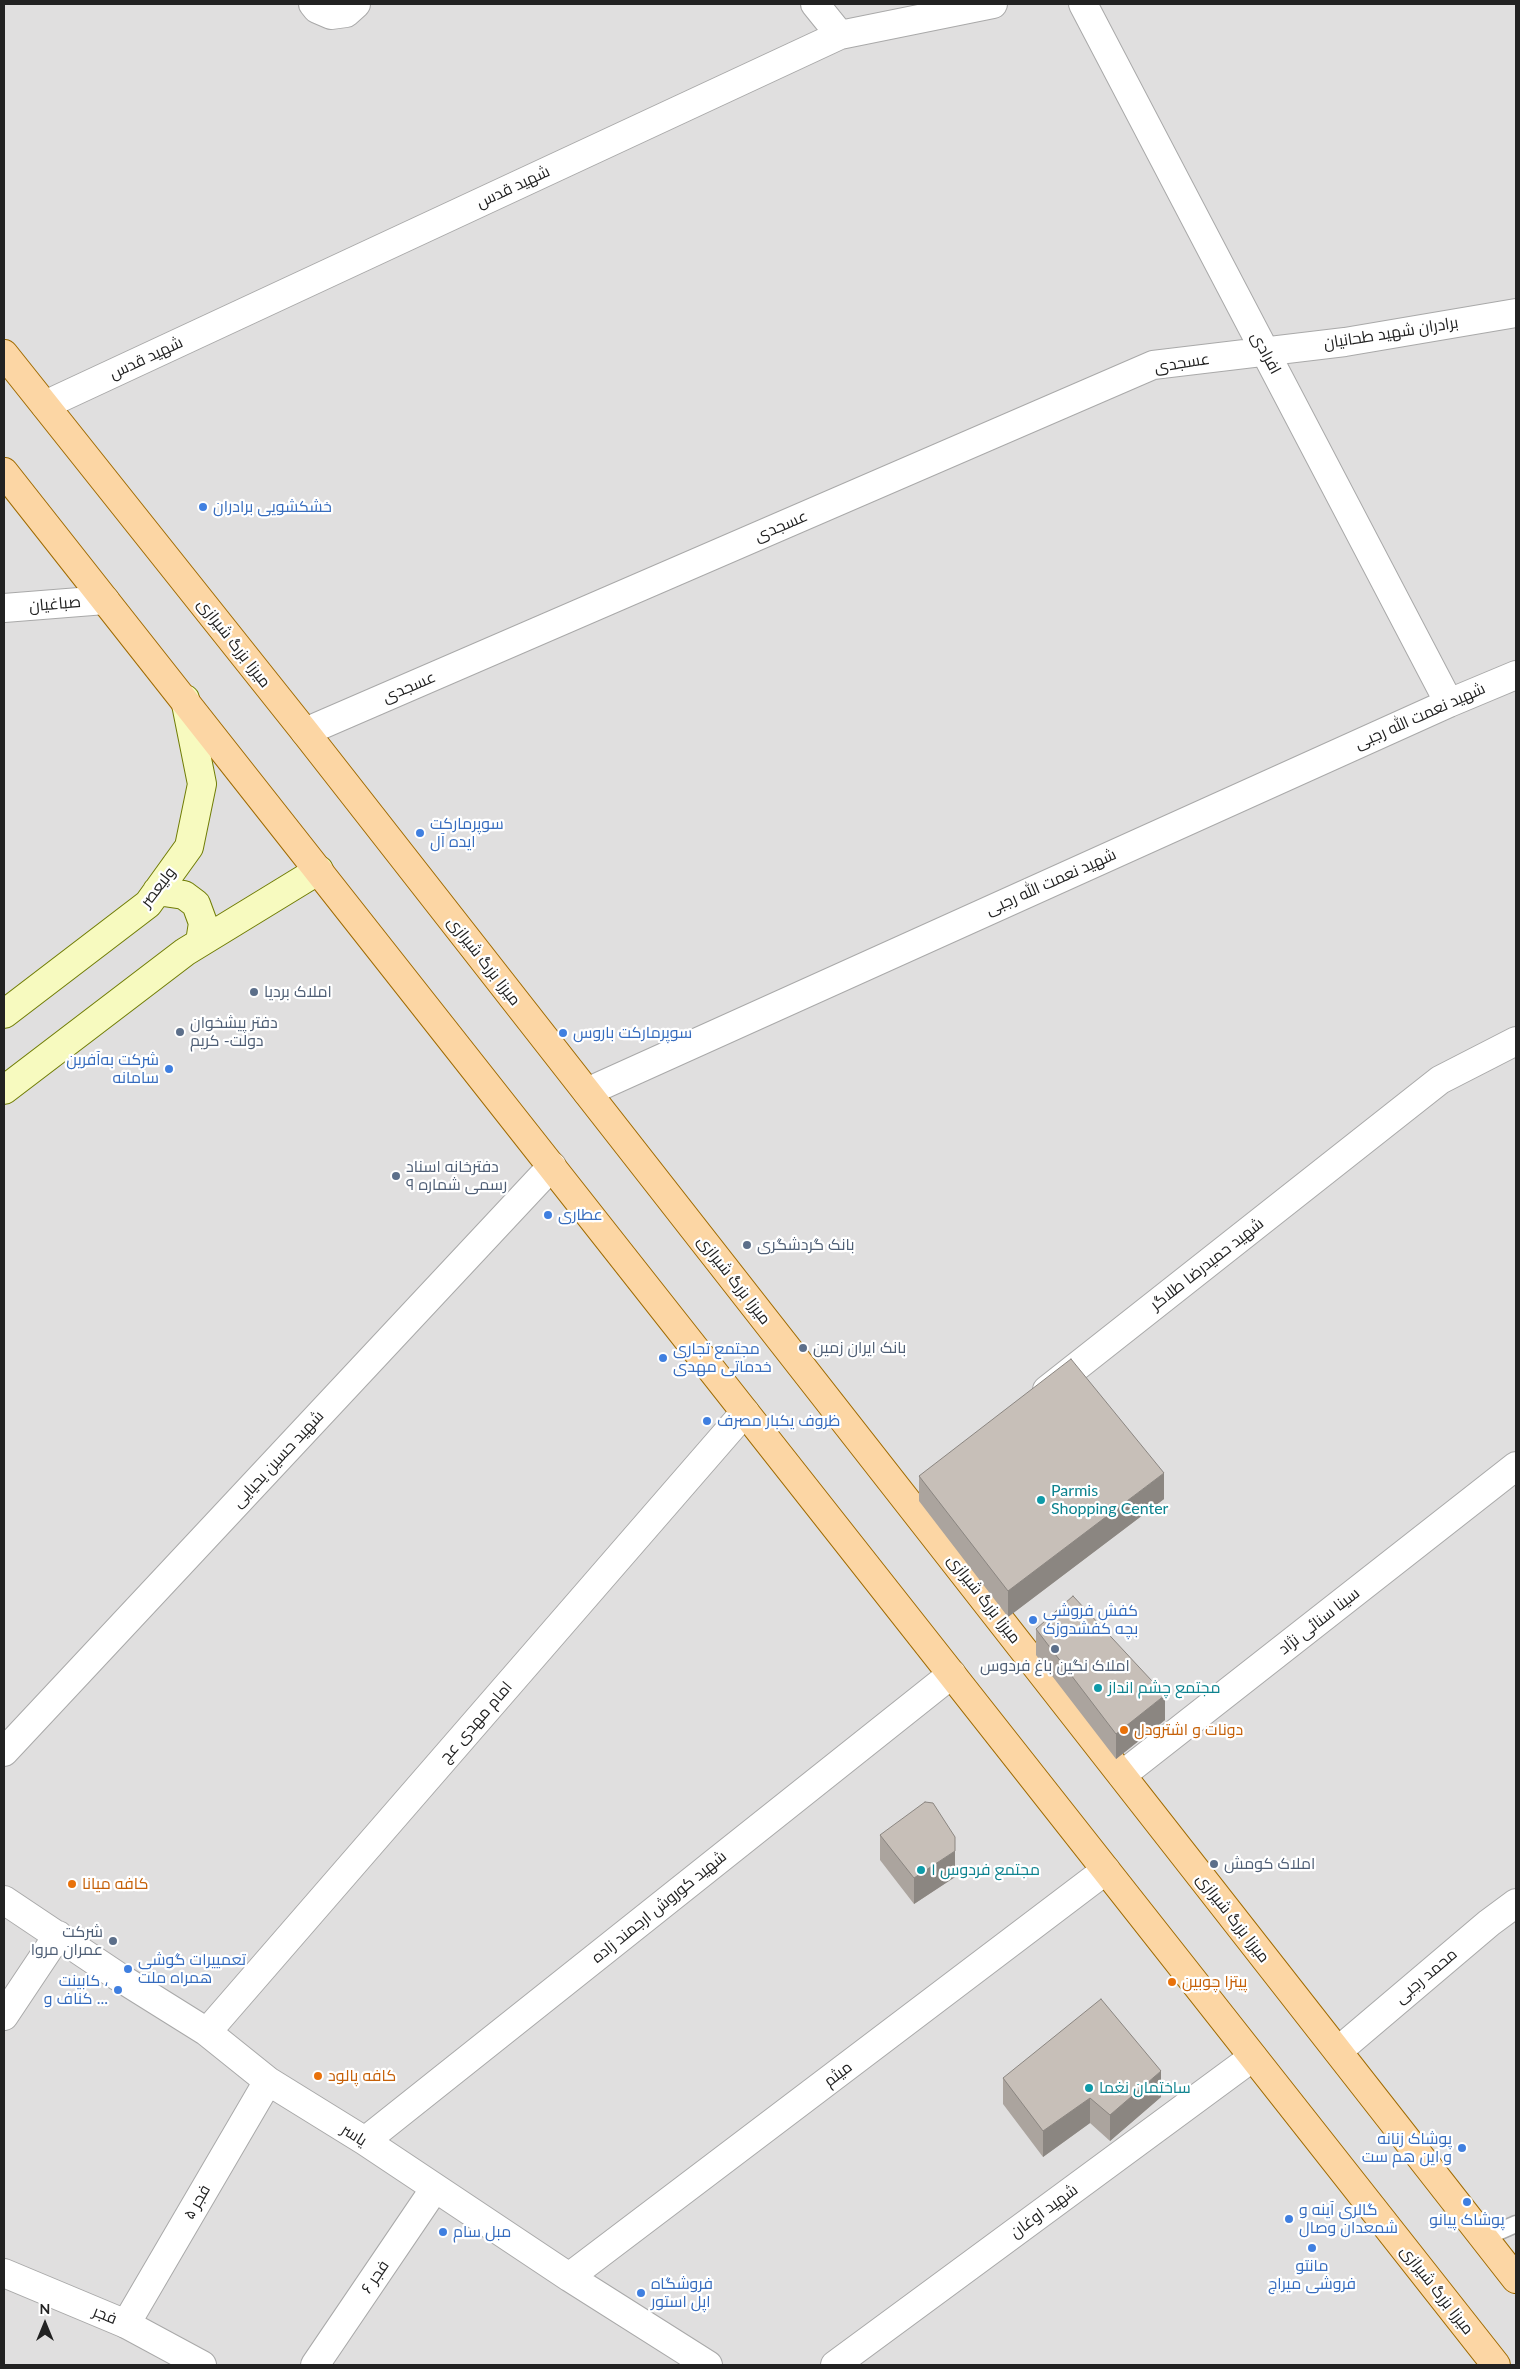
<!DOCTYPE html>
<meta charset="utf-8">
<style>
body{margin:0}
#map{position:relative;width:1520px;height:2369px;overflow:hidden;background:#f2efe9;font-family:Lato,sans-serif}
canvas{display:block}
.frame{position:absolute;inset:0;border:5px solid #222;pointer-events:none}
.north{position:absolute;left:20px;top:2299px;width:50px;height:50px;-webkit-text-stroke:4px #fff;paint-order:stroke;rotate:0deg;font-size:14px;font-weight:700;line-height:20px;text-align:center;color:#222}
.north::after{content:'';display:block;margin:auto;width:18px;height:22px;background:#222;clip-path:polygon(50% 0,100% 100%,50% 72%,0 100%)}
</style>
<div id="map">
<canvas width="1520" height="2369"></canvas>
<div class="frame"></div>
<div class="north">N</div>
</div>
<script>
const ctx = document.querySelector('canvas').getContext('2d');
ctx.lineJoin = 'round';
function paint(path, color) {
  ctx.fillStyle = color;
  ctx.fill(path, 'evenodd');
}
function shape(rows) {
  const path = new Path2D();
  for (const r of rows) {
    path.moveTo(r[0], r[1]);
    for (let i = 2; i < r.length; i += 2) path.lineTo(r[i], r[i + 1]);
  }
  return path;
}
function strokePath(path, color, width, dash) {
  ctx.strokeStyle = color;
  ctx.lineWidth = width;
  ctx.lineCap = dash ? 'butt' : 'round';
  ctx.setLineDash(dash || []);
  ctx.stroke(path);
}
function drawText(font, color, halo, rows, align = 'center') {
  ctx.font = font + ' Lato,Cairo,sans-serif';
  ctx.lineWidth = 4.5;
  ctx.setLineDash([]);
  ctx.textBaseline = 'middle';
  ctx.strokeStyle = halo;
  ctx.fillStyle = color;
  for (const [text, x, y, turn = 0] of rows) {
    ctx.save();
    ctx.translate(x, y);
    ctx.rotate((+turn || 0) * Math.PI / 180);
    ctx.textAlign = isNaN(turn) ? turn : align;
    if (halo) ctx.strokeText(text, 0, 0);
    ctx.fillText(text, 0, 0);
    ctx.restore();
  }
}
paint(shape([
 [4,4,1516,4,1516,2365,4,2365]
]), '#e0dfdf');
const service = shape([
 [1484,2238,1516,2224]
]);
const minor = shape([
 [313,4,317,9,331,15,346,13,356,4],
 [815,4,840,35],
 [1083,4,1449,703],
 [45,405,840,35,993,4],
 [4,608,105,600],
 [305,732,1153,365,1345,342,1516,313],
 [587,1092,1449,703,1516,675],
 [1047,1390,1440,1080,1516,1041],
 [4,1752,552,1166],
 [1122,1775,1516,1466],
 [4,1900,119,1977,207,2032,268,2081,365,2141,569,2277,708,2365],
 [4,2016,58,1935],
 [207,2032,745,1412],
 [1338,2051,1489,1923,1516,1903],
 [365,2141,952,1674],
 [569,2277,1106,1870],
 [126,2324,268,2081],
 [315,2365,435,2188],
 [835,2365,1253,2057]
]);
const tertiary = shape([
 [4,2273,126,2324,202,2365]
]);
const secondary = shape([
 [157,891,184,895,196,904,203,923,200,942],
 [4,1014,148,904,189,847,202,784,185,699],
 [4,1090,185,952,319,870]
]);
const primary = shape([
 [4,354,305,732,1516,2279],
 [4,472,1496,2365]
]);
strokePath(service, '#a9a9a9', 19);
strokePath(minor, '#a9a9a9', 30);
strokePath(tertiary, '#a9a9a9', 30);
strokePath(secondary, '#707d05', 30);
strokePath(primary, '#a06b00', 30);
strokePath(service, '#fff', 16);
strokePath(minor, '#fff', 28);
strokePath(tertiary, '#fff', 28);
strokePath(secondary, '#f7fabf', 28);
strokePath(primary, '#fcd6a4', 28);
paint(shape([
 [919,1476,1164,1499,1008,1617,919,1501],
 [1036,1629,1165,1720,1116,1759,1036,1655],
 [880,1835,955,1877,914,1904,880,1860],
 [1003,2078,1161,2097,1110,2141,1090,2123,1043,2157,1003,2104]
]), '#aba49e');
paint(shape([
 [1164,1473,1164,1499,1008,1617,1008,1591],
 [1165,1695,1165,1720,1116,1759,1116,1734],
 [955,1851,955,1877,914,1904,914,1878],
 [1161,2071,1161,2097,1110,2141,1110,2115],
 [1090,2098,1090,2123,1043,2157,1043,2131]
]), '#8b8681');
const building = shape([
 [1071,1359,1164,1473,1008,1591,919,1476,1071,1359],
 [1073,1596,1165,1695,1116,1734,1036,1629,1073,1596],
 [925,1802,933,1803,955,1837,955,1851,914,1878,880,1835,925,1802],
 [1101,1999,1161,2071,1110,2115,1090,2098,1043,2131,1003,2078,1101,1999]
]);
paint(building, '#c7bfb8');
strokePath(building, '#8b8681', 1);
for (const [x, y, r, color] of [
 [203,507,5,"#3f7fe0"],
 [420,833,5,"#3f7fe0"],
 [254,992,5,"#5c6f8a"],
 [180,1032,5,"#5c6f8a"],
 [563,1033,5,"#3f7fe0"],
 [169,1069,5,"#3f7fe0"],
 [396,1176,5,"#5c6f8a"],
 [548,1215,5,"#3f7fe0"],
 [747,1245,5,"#5c6f8a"],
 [803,1348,5,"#5c6f8a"],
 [663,1358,5,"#3f7fe0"],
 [707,1421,5,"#3f7fe0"],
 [1041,1500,5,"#0f9aa8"],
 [1033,1620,5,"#3f7fe0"],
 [1055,1649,5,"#5c6f8a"],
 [1098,1688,5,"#0f9aa8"],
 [1124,1730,5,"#e8710a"],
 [1214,1864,5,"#5c6f8a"],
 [921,1870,5,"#0f9aa8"],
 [72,1884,5,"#e8710a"],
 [113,1941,5,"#5c6f8a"],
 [128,1969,5,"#3f7fe0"],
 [1172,1982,5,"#e8710a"],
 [118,1990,5,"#3f7fe0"],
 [318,2076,5,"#e8710a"],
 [1089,2088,5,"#0f9aa8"],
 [1462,2148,5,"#3f7fe0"],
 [1467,2202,5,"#3f7fe0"],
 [1289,2219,5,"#3f7fe0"],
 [443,2232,5,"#3f7fe0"],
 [1312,2248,5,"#3f7fe0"],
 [641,2293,5,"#3f7fe0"]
]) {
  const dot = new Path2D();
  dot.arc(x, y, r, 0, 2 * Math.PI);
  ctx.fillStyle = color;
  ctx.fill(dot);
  strokePath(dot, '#fff', 2);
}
drawText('16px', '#222', '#fff', [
 ["شهید قدس",513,187,-25],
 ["برادران شهید طحانیان",1391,333,-9],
 ["افرادی",1266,353,62],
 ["شهید قدس",146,358,-25],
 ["عسجدی",1182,363,-9],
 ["عسجدی",781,526,-23],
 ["صباغیان",55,604,-5],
 ["میرزا بزرگ شیرازی",234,643,52],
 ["عسجدی",409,687,-23],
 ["شهید نعمت الله رجبی",1420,716,-24],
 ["شهید نعمت الله رجبی",1051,882,-24],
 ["ولیعصر",158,887,-52],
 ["میرزا بزرگ شیرازی",484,961,52],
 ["شهید حمیدرضا طلاگر",1207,1264,-38],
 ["میرزا بزرگ شیرازی",734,1280,52],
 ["شهید حسین یحیایی",278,1459,-47],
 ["میرزا بزرگ شیرازی",984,1599,52],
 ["سینا سنائی نژاد",1319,1621,-38],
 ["امام مهدی عج",476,1722,-49],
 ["شهید کوروش ارجمند زاده",659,1907,-39],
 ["میرزا بزرگ شیرازی",1233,1918,52],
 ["محمد رجبی",1426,1976,-40],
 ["میثم",838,2074,-37],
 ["یاسر",354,2135,32],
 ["فجر ۵",197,2202,-60],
 ["شهید اوغان",1044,2211,-36],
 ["فجر ۶",375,2277,-56],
 ["میرزا بزرگ شیرازی",1437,2290,52],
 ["فجر",105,2315,22]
]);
drawText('16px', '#366cbe', '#fff', [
 ["خشکشویی برادران",213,507],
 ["سوپرمارکت",430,824],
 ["ایده آل",430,842],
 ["سوپرمارکت باروس",573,1033],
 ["شرکت به‌آفرین",159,1060,"right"],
 ["سامانه",159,1078,"right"],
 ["عطاری",558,1215],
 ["مجتمع تجاری",673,1349],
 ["خدماتی مهدی",673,1367],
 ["ظروف یکبار مصرف",717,1421],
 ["کفش فروشی",1043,1611],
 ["بچه کفشدوزک",1043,1629],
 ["تعمییرات گوشی",138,1960],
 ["همراه ملت",138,1978],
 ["کابینت ،",108,1981,"right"],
 ["کناف و ...",108,1999,"right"],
 ["پوشاک زنانه",1452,2139,"right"],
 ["و این هم ست",1452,2157,"right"],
 ["گالری آینه و",1299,2210],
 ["شمعدان وصال",1299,2228],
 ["پوشاک پیانو",1467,2220,"center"],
 ["مبل سام",453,2232],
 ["مانتو",1312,2266,"center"],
 ["فروشی میراج",1312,2284,"center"],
 ["فروشگاه",651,2284],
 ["اپل استور",651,2302]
], 'left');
drawText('16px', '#4e5e75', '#fff', [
 ["املاک بردیا",264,992],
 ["دفتر پیشخوان",190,1023],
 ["دولت- کریم",190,1041],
 ["دفترخانه اسناد",406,1167],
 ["رسمی شماره ۹",406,1185],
 ["بانک گردشگری",757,1245],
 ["بانک ایران زمین",813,1348],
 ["املاک نگین باغ فردوس",1055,1666,"center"],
 ["املاک کومش",1224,1864],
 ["شرکت",103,1932,"right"],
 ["عمران مروا",103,1950,"right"]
], 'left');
drawText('16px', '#0d838f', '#fff', [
 ["Parmis",1051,1491],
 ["Shopping Center",1051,1509],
 ["مجتمع چشم انداز",1108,1688],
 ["مجتمع فردوس ۱",931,1870],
 ["ساختمان نغما",1099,2088]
], 'left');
drawText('16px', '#c56008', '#fff', [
 ["دونات و اشترودل",1134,1730],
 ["کافه میانا",82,1884],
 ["پیتزا چوبین",1182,1982],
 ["کافه پالود",328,2076]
], 'left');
</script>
